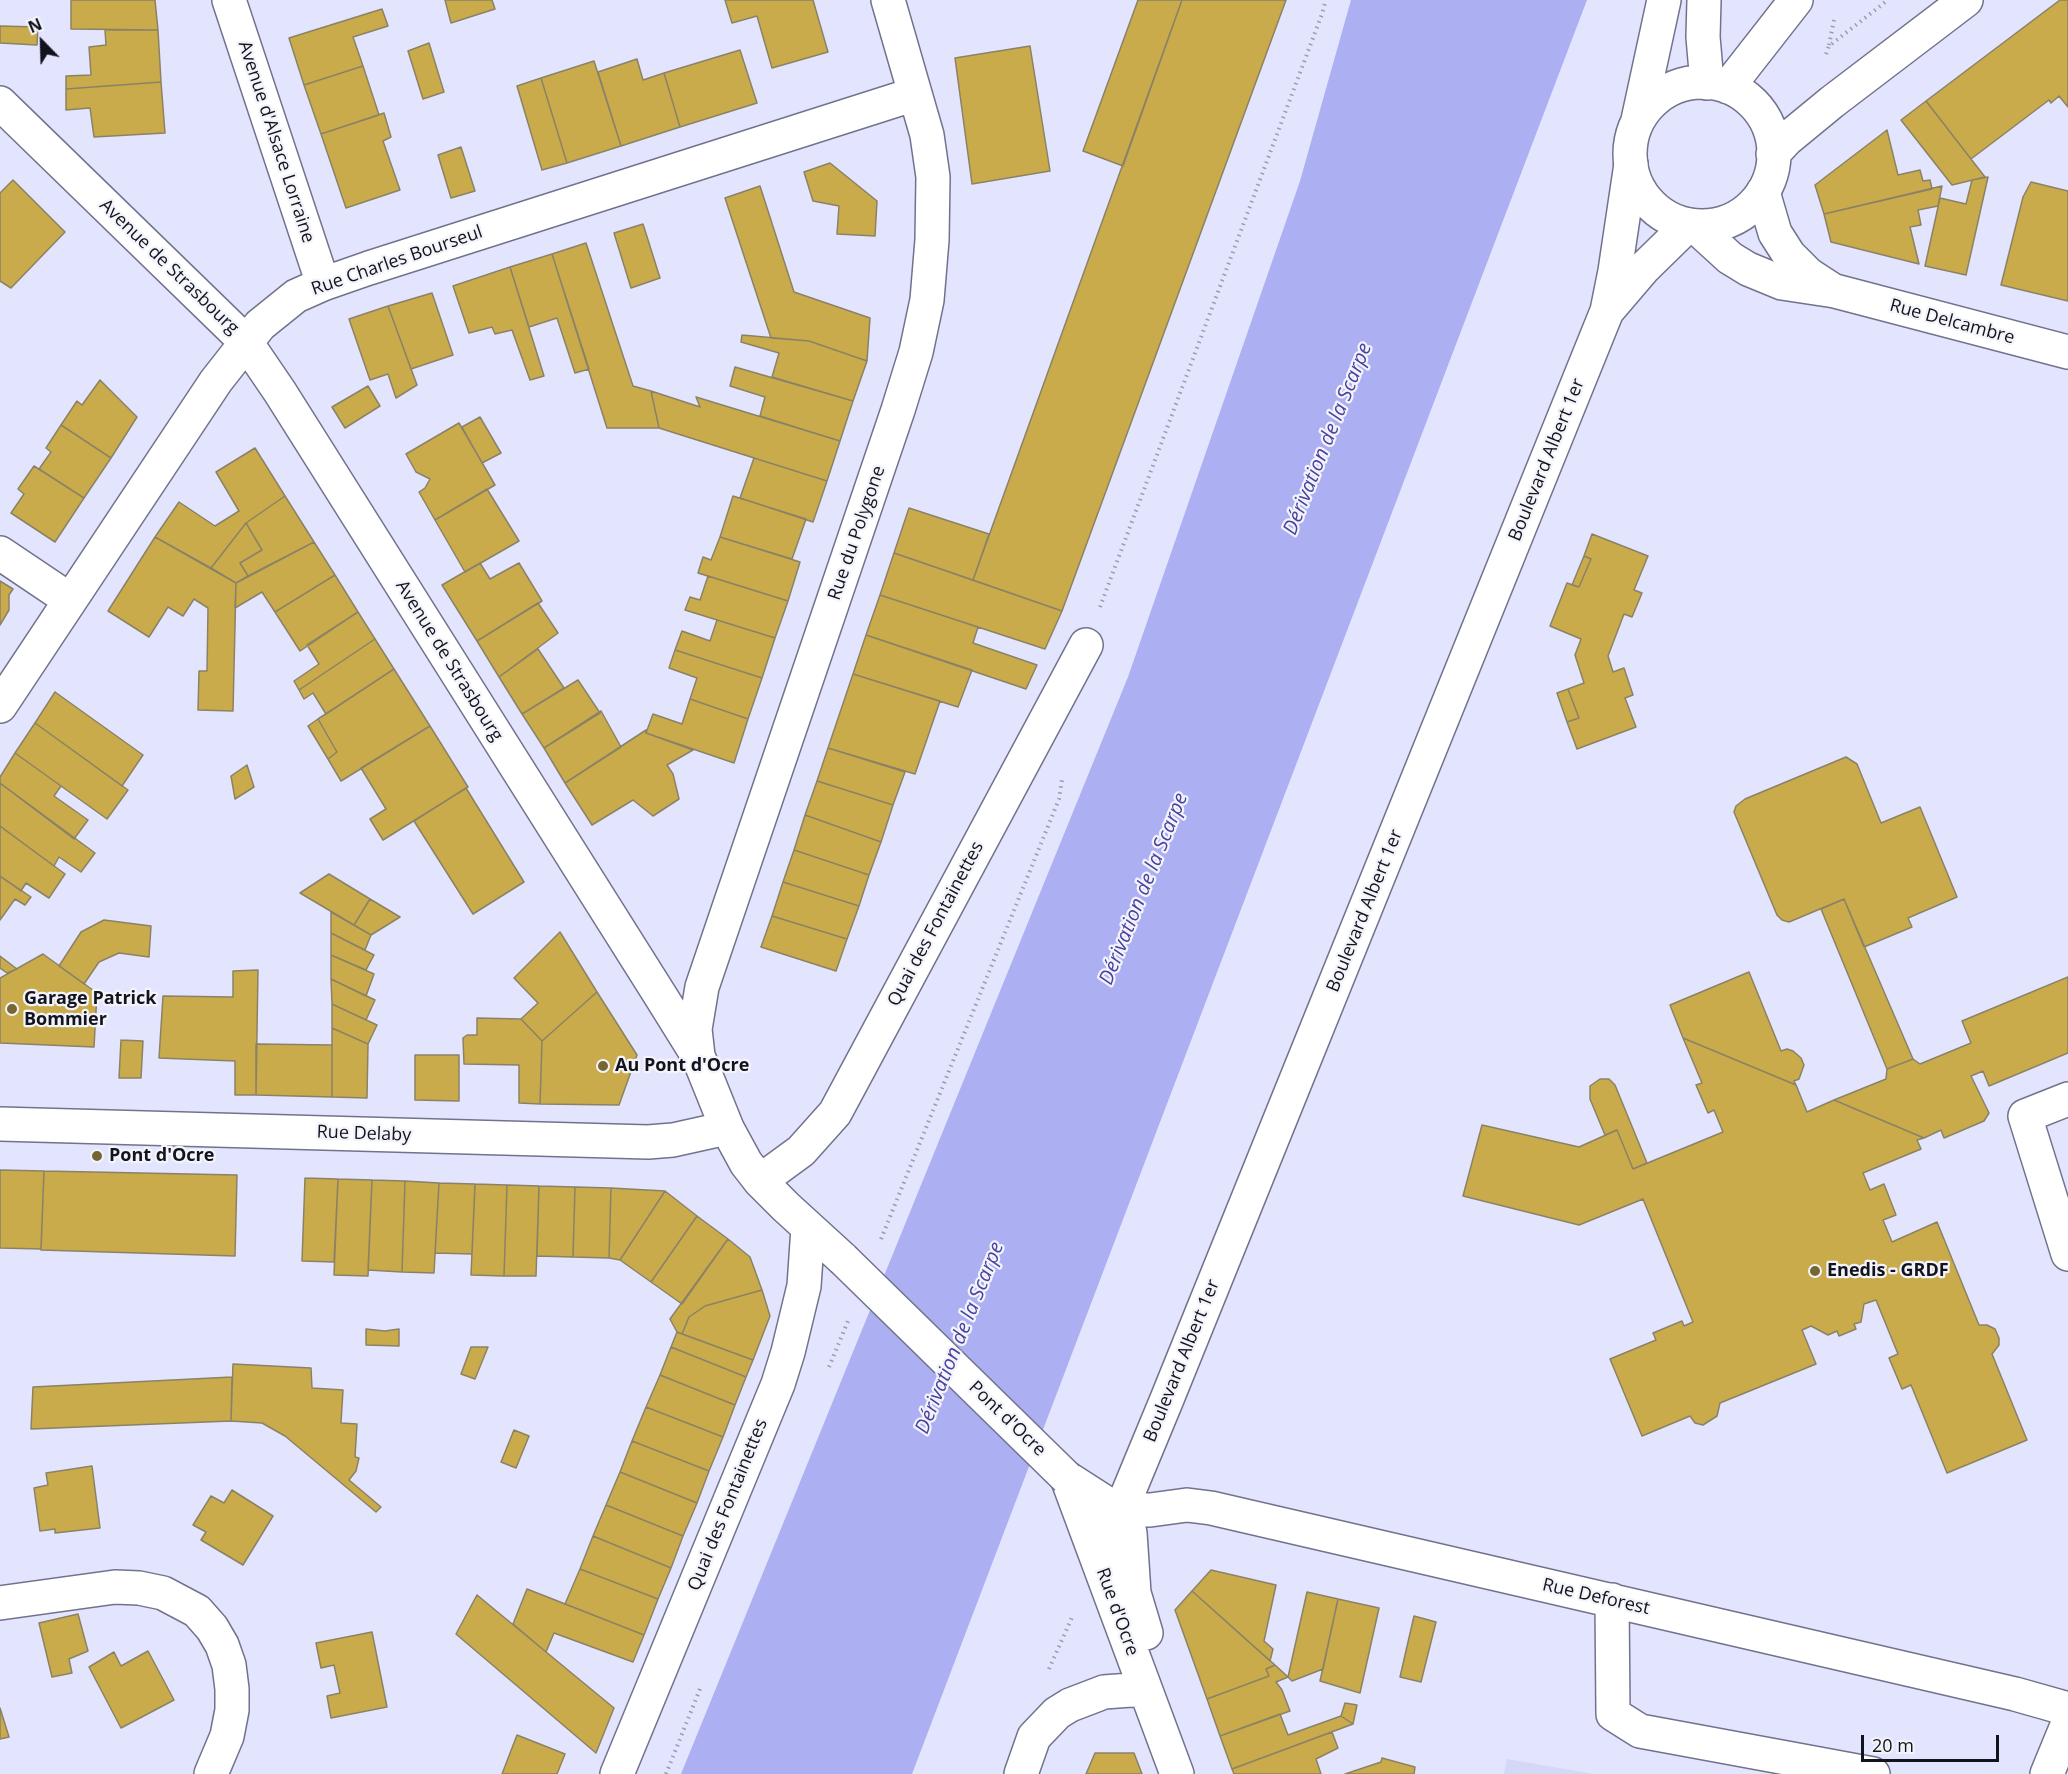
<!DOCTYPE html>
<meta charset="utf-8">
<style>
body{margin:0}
#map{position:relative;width:2068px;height:1774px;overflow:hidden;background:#e3e5fe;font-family:"Open Sans",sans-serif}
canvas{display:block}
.north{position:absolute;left:12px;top:12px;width:60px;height:60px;-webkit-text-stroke:4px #f3f4fa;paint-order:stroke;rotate:337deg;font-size:16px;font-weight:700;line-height:24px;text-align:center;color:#12131d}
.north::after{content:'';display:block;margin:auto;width:21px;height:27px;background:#12131d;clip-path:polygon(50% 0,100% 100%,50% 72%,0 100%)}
.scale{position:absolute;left:1861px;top:1735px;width:138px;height:27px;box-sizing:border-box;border:3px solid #12131d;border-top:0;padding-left:8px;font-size:18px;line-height:21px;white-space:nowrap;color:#12131d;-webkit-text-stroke:4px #f3f4fa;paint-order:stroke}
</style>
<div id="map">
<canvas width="2068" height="1774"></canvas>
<div class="north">N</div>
<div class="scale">20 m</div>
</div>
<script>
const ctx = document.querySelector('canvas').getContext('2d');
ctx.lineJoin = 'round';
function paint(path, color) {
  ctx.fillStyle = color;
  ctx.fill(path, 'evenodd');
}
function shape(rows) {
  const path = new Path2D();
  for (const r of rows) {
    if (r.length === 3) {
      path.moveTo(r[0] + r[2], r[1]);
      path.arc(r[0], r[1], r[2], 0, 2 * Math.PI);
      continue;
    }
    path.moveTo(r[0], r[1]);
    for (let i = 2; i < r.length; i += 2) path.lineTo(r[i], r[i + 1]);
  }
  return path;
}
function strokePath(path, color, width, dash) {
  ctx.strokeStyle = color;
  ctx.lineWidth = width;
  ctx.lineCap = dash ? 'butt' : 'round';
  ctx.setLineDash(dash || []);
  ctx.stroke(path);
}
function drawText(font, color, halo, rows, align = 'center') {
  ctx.font = font + ' "Open Sans",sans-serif';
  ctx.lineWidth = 4.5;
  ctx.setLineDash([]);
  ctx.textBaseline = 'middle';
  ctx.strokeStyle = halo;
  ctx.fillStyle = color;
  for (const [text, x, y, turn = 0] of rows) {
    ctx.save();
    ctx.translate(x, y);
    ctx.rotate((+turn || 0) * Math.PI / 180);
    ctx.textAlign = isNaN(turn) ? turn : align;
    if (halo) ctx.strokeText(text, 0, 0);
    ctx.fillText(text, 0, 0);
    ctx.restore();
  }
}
paint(shape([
 [1507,1759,1594,1774,1504,1774]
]), '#d5d7f6');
paint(shape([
 [1351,0,1587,0,912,1774,681,1774,1128,677,1300,181]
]), '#acaff2');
const building = shape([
 [71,0,155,0,158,30,71,29,71,0],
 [445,0,492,0,495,9,451,23,445,0],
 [725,0,813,0,828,52,772,68,757,16,732,23,725,0],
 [1138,0,1182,0,1123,166,1083,151,1138,0],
 [1182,0,1286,0,1062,611,973,580,1182,0],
 [2060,0,2068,0,2068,107,2059,96,2051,103,2049,100,1971,159,1926,101,2060,0],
 [382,9,388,26,353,37,363,66,304,85,289,38,382,9],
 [0,26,38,27,37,45,0,43,0,26],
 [105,30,158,30,161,82,66,89,66,76,91,75,89,47,106,45,105,30],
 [429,43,444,92,423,99,408,51,429,43],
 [1030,46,1050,171,972,184,955,58,1030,46],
 [740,50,757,103,680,127,664,73,740,50],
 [637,59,643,80,664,73,680,127,621,146,598,72,637,59],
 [594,61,621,146,567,163,541,78,594,61],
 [363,66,379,115,321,134,304,85,363,66],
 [541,78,567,163,542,170,517,86,541,78],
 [161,82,165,133,94,137,90,108,66,110,66,89,161,82],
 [1926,101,1971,159,1985,177,1952,185,1901,120,1926,101],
 [384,113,391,137,383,141,400,190,346,208,321,134,384,113],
 [1887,130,1898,175,1920,170,1923,181,1930,180,1932,189,1824,214,1815,185,1887,130],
 [461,147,475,191,451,198,438,155,461,147],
 [830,163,877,201,875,236,837,234,839,206,813,201,804,172,830,163],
 [1988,177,1966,275,1925,266,1940,198,1966,204,1972,180,1988,177],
 [13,180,65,232,11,288,0,281,0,193,13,180],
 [2031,182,2068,191,2068,301,2001,285,2023,197,2031,182],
 [760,186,794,292,870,318,867,361,809,341,771,338,725,198,760,186],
 [1942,186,1938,206,1918,210,1921,225,1910,227,1919,264,1831,242,1824,214,1942,186],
 [643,224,660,278,631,288,614,233,643,224],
 [586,243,633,386,651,391,659,428,607,428,552,254,586,243],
 [552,254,589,369,575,373,557,318,529,327,510,267,552,254],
 [510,267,544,376,530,380,512,330,495,334,492,327,469,333,453,286,510,267],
 [432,293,453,355,411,369,388,306,432,293],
 [388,306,417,385,396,398,388,374,370,380,349,319,388,306],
 [742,335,809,341,867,361,853,401,772,377,779,353,741,342,742,335],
 [735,367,853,401,840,441,760,416,765,397,730,386,735,367],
 [100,380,137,417,111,458,61,425,77,401,82,405,100,380],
 [368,386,380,406,345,428,332,407,368,386],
 [651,391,700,407,696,397,840,441,827,481,659,428,651,391],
 [480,417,501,453,482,463,462,427,480,417],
 [459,423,495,485,435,520,419,492,425,488,430,479,416,472,406,454,459,423],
 [61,425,111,458,84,498,39,469,51,452,46,448,61,425],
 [255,448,285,496,246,523,211,568,155,537,179,502,215,526,239,511,216,472,255,448],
 [754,458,827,481,813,522,740,498,754,458],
 [34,466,84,498,55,542,11,513,24,494,18,489,34,466],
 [487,489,519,541,465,572,435,520,487,489],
 [285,496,314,542,248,576,240,563,262,550,246,523,285,496],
 [733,496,806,519,792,559,720,537,733,496],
 [909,508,989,534,973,580,894,553,909,508],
 [246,523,262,550,240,563,248,576,236,583,211,568,246,523],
 [1592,534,1648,556,1634,590,1642,593,1632,617,1624,614,1608,656,1613,672,1624,668,1633,695,1625,698,1636,727,1577,749,1567,722,1579,718,1568,689,1584,683,1575,655,1581,639,1550,626,1567,583,1579,587,1591,559,1584,556,1592,534],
 [155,537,236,583,233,711,198,710,199,671,207,671,208,608,194,599,183,616,168,607,149,637,108,611,155,537],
 [720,537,800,562,788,601,698,573,703,557,711,560,720,537],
 [314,542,335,575,275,612,262,592,235,608,236,583,314,542],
 [894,553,1062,611,1045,649,880,595,894,553],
 [1584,556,1591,559,1579,587,1572,585,1584,556],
 [480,563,490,579,519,563,542,601,477,641,442,585,480,563],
 [335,575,358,612,300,651,275,612,335,575],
 [708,576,788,601,775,638,685,610,690,597,700,600,708,576],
 [0,581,13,589,9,595,9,610,0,625,0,581],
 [880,595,978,627,973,643,1037,665,1026,689,866,635,880,595],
 [538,603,558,633,499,677,477,641,538,603],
 [358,612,375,639,299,690,294,681,319,664,307,645,358,612],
 [717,620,775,638,762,678,675,650,682,631,710,641,717,620],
 [866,635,972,670,958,707,853,674,866,635],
 [375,639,394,669,326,714,313,693,304,699,299,690,375,639],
 [538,649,564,688,522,714,499,677,538,649],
 [675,650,762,678,748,719,690,699,697,678,669,668,675,650],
 [394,669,430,726,341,781,328,759,337,752,318,719,394,669],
 [853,674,940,701,915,774,828,748,853,674],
 [578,680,600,713,544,748,522,714,578,680],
 [1568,689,1579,718,1567,722,1557,693,1568,689],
 [55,692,143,755,122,786,35,723,55,692],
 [690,699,748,719,734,763,646,733,653,714,682,724,690,699],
 [601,711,621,747,565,783,544,748,601,711],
 [318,719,337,752,328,759,308,726,318,719],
 [35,723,128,790,107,819,15,753,35,723],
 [430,726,468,787,383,840,370,819,386,809,361,768,430,726],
 [646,730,646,733,693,750,667,765,673,774,679,799,653,816,633,800,592,825,565,783,646,730],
 [828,748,905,772,893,805,817,781,828,748],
 [15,753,61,786,54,796,88,820,74,839,0,783,0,777,15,753],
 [1846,757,1857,764,1881,823,1920,807,1957,897,1908,918,1912,927,1864,947,1844,899,1789,922,1782,920,1777,915,1734,812,1736,806,1745,799,1846,757],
 [247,765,254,787,235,799,231,776,247,765],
 [817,781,893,805,881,842,805,815,817,781],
 [0,783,95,853,81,872,59,857,54,866,0,826,0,783],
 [466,788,524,882,473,914,414,821,466,788],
 [805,815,881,842,869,875,794,850,805,815],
 [0,826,65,874,49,898,26,883,21,891,0,876,0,826],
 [794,850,869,875,859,906,783,882,794,850],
 [329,874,370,899,354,925,300,893,329,874],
 [0,876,31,897,25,905,15,899,0,920,0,876],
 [783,882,859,906,847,939,772,916,783,882],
 [370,899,400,917,371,935,354,925,370,899],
 [1844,899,1913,1059,1887,1069,1821,909,1844,899],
 [331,912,371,935,365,950,331,933,331,912],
 [772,916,847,939,836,971,761,947,772,916],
 [104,920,151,926,149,957,119,953,99,962,84,984,59,966,81,932,104,920],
 [560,932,597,992,542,1041,521,1019,538,1003,514,978,560,932],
 [331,933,374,955,366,970,331,955,331,933],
 [43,954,97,993,94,1047,0,1043,0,978,43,954],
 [331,955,374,974,366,996,331,979,331,955],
 [0,956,17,969,7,973,0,968,0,956],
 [258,970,256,1095,235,1095,235,1061,159,1058,163,996,233,997,233,971,258,970],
 [1749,972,1781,1051,1787,1049,1793,1051,1801,1058,1804,1065,1799,1079,1794,1081,1796,1085,1683,1038,1670,1005,1749,972],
 [2068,977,2068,1053,1989,1086,1983,1071,1971,1076,1989,1113,1984,1121,1944,1138,1941,1130,1924,1138,1834,1100,1886,1079,1887,1069,1913,1059,1920,1064,1971,1043,1962,1021,2068,977],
 [331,979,375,1000,366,1020,332,1004,331,979],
 [597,992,637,1055,619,1105,540,1104,542,1041,597,992],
 [332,1004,377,1025,368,1044,332,1028,332,1004],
 [477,1018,521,1019,542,1041,540,1104,519,1103,519,1065,464,1064,463,1038,467,1035,477,1035,477,1018],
 [332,1028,368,1044,367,1098,332,1097,332,1028],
 [1683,1038,1796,1085,1807,1112,1834,1100,1924,1138,1917,1140,1921,1149,1863,1173,1870,1190,1884,1184,1896,1215,1883,1220,1892,1242,1937,1222,1979,1325,1987,1325,1995,1329,1999,1338,1999,1345,1992,1354,2027,1440,1947,1473,1911,1385,1902,1389,1889,1358,1898,1354,1876,1300,1864,1304,1861,1322,1854,1324,1856,1329,1839,1336,1837,1331,1828,1335,1811,1326,1802,1330,1816,1364,1720,1403,1717,1416,1703,1425,1695,1423,1690,1416,1642,1436,1610,1359,1656,1340,1653,1333,1682,1321,1684,1326,1693,1322,1643,1199,1579,1225,1463,1196,1482,1125,1579,1147,1617,1130,1633,1169,1723,1132,1714,1110,1708,1113,1696,1085,1702,1083,1683,1038],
 [121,1040,143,1041,141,1078,119,1078,121,1040],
 [256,1044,332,1045,332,1097,256,1095,256,1044],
 [415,1055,459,1055,459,1101,415,1100,415,1055],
 [1600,1079,1609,1079,1615,1085,1647,1163,1633,1169,1617,1130,1605,1135,1590,1099,1590,1086,1600,1079],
 [0,1170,44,1171,41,1249,0,1248,0,1170],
 [44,1171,237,1175,235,1256,41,1250,44,1171],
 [305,1178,338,1179,334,1262,302,1261,305,1178],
 [338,1179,372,1180,368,1276,334,1275,338,1179],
 [372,1180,405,1181,402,1272,368,1270,372,1180],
 [405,1181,439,1183,434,1273,402,1272,405,1181],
 [439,1183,475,1184,472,1254,435,1253,439,1183],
 [475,1184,507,1185,504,1276,471,1275,475,1184],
 [507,1185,539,1186,536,1276,504,1276,507,1185],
 [539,1186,575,1187,573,1257,537,1256,539,1186],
 [575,1187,611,1188,609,1258,573,1257,575,1187],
 [611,1188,665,1191,620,1260,609,1258,611,1188],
 [665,1191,697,1216,651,1282,620,1260,665,1191],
 [697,1216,728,1239,682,1304,651,1282,697,1216],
 [728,1239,750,1257,762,1290,705,1306,689,1317,682,1334,677,1332,670,1319,728,1239],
 [762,1290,770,1316,753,1360,682,1334,689,1317,705,1306,762,1290],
 [366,1329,385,1331,399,1329,399,1346,366,1345,366,1329],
 [677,1332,753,1360,746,1377,671,1347,677,1332],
 [471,1347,488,1347,475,1379,461,1374,471,1347],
 [671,1347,746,1377,735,1405,660,1375,671,1347],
 [233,1364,311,1368,312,1388,343,1390,341,1423,357,1424,355,1457,359,1458,356,1471,349,1480,381,1507,376,1512,285,1436,262,1423,231,1421,233,1364],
 [660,1375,735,1405,723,1437,646,1407,660,1375],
 [232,1377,231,1421,31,1429,33,1387,232,1377],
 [646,1407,723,1437,709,1471,632,1441,646,1407],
 [514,1430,529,1436,516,1468,501,1462,514,1430],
 [632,1441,709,1471,697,1503,620,1472,632,1441],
 [92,1466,100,1528,55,1533,55,1529,40,1531,34,1488,48,1485,46,1473,92,1466],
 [620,1472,697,1503,683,1536,606,1505,620,1472],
 [232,1490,273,1516,243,1565,201,1540,206,1532,193,1525,211,1496,224,1503,232,1490],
 [606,1505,683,1536,671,1568,593,1536,606,1505],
 [593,1536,671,1568,658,1599,580,1569,593,1536],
 [580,1569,658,1599,644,1635,565,1604,580,1569],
 [1211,1570,1276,1585,1264,1641,1273,1649,1270,1661,1192,1591,1211,1570],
 [527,1589,644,1635,633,1662,554,1633,546,1652,513,1624,527,1589],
 [1192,1591,1275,1665,1266,1669,1269,1676,1207,1699,1175,1610,1192,1591],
 [1307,1592,1338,1599,1323,1669,1292,1681,1288,1677,1307,1592],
 [477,1595,614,1708,596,1753,456,1634,477,1595],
 [1338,1599,1379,1608,1360,1693,1320,1681,1338,1599],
 [78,1614,88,1651,69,1659,72,1673,52,1677,39,1623,78,1614],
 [1414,1616,1436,1622,1421,1682,1400,1677,1414,1616],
 [372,1632,387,1707,331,1718,327,1696,340,1693,334,1665,321,1668,316,1643,372,1632],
 [148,1651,174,1700,121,1728,89,1667,114,1652,121,1666,148,1651],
 [1275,1665,1288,1677,1276,1682,1282,1690,1290,1711,1220,1736,1207,1699,1269,1676,1266,1669,1275,1665],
 [1345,1703,1357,1705,1353,1724,1341,1716,1345,1703],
 [0,1708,9,1737,0,1739,0,1708],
 [1280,1714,1288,1735,1341,1716,1353,1724,1232,1769,1220,1736,1280,1714],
 [1332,1732,1338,1748,1316,1759,1321,1774,1234,1774,1232,1769,1332,1732],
 [517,1735,565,1754,557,1774,502,1774,517,1735],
 [1095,1753,1134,1753,1142,1774,1086,1774,1095,1753],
 [1382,1758,1415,1767,1414,1774,1345,1774,1381,1762,1382,1758]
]);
paint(building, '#c9ab4b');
strokePath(building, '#8b8266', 1.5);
const minor = shape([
 [229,0,323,284],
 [0,103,246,342,280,392,660,995,698,1056,727,1128,746,1163,760,1181,786,1207,843,1259],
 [1763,192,1775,233,1789,255,1808,274,1831,289],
 [1695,226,1730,258,1748,269,1782,283,1835,291,2068,352],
 [1608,310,1643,269,1688,225],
 [0,553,70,600],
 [0,706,216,381,260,325,296,296,323,284,369,268,915,94],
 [698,1056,695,1029,702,987,898,410,916,352,927,300,932,240,933,177,927,135,888,0],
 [2068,1099,2025,1116,2068,1254],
 [0,1124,648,1142,673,1140,727,1128],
 [760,1181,801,1151,835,1113,1086,645],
 [1067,1478,1109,1505,1121,1510,1150,1510,1187,1505,1211,1508,2015,1694,2068,1709],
 [1067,1478,1177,1774],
 [1121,1510,1130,1533,1134,1593,1146,1633],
 [1098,1560,1121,1510,1167,1399,1607,311,1615,271,1631,164],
 [1612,1600,1613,1714,1640,1731,1873,1774],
 [0,1603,115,1587,139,1588,163,1593,197,1611,212,1628,222,1645,229,1665,232,1689,232,1710,227,1736,211,1774],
 [617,1774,778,1384,788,1352,804,1286,808,1228],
 [1021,1774,1034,1737,1057,1713,1070,1705,1104,1692,1131,1690,1146,1691]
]);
const major = shape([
 [1704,0,1703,37,1707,83],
 [1702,154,72],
 [1728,87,1796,0],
 [1638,120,1664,0],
 [1773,154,1787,139,1832,102,1966,0],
 [2047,1774,2068,1723]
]);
strokePath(minor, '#71738d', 36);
strokePath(major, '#71738d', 36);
strokePath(shape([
 [1829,45,1834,20],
 [1826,54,1829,46,1888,0],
 [1100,607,1322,14,1326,0],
 [881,1239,1059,799,1062,780],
 [829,1367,848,1321],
 [1049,1669,1073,1615],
 [666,1774,700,1689]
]), '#9b9cb0', 4, [1.5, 4.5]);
strokePath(minor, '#fff', 33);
strokePath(major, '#fff', 33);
const minorBridge = shape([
 [843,1259,1067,1478]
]);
strokePath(minorBridge, '#71738d', 36, []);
strokePath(minorBridge, '#fff', 33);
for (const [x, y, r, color] of [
 [12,1009,6,"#766634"],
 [603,1066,6,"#766634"],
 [97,1156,6,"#766634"],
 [1815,1271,6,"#766634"]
]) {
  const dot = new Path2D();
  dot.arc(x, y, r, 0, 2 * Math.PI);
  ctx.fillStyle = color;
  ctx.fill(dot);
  strokePath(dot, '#f3f4fa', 2);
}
drawText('18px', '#12131d', '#f3f4fa', [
 ["Avenue d'Alsace Lorraine",276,142,72],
 ["Rue Charles Bourseul",397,261,-19],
 ["Avenue de Strasbourg",169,267,44],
 ["Rue Delcambre",1952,322,15],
 ["Boulevard Albert 1er",1547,460,-68],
 ["Rue du Polygone",857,533,-71],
 ["Avenue de Strasbourg",449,661,58],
 ["Boulevard Albert 1er",1365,911,-68],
 ["Quai des Fontainettes",936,924,-62],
 ["Rue Delaby",364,1134,2],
 ["Boulevard Albert 1er",1182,1361,-68],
 ["Pont d'Ocre",1007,1419,44],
 ["Quai des Fontainettes",728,1505,-68],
 ["Rue Deforest",1596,1597,13],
 ["Rue d'Ocre",1117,1612,70]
]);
drawText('bold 18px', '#12131d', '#f3f4fa', [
 ["Garage Patrick",24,999],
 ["Bommier",24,1020],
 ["Au Pont d'Ocre",615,1066],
 ["Pont d'Ocre",109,1156],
 ["Enedis - GRDF",1827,1271]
], 'left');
drawText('italic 20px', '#4941a0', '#f3f4fa', [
 ["Dérivation de la Scarpe",1328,439,-68],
 ["Dérivation de la Scarpe",1144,889,-68],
 ["Dérivation de la Scarpe",960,1338,-68]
]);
</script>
